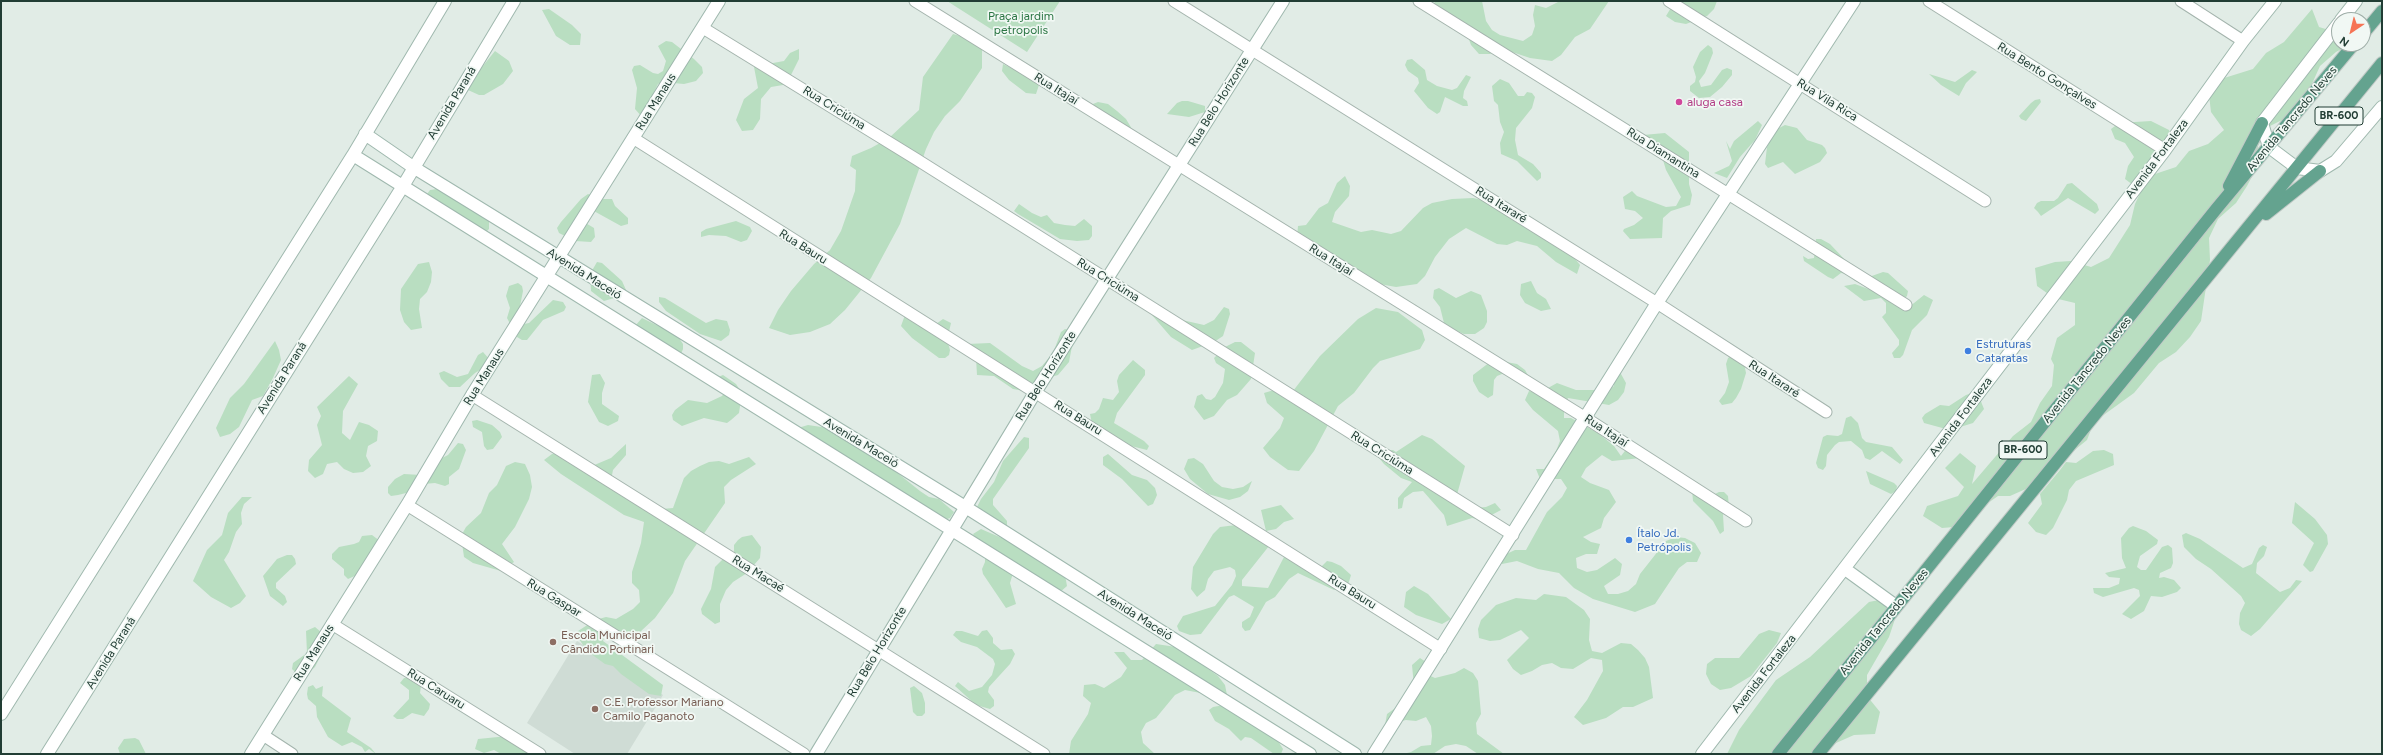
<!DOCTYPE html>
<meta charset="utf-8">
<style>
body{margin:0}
#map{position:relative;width:2383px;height:755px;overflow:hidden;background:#e1ece6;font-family:Figtree,sans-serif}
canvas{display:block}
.frame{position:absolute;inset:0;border:2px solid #213d34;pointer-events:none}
.north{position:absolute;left:2331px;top:12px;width:40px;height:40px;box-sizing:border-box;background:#f1f8f4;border:1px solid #9eada7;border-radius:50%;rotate:215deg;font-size:11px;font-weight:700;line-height:16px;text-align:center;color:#213d34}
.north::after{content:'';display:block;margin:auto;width:14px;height:18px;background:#f67455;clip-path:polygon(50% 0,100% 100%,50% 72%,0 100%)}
</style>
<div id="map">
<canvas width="2383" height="755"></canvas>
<div class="frame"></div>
<div class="north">N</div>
</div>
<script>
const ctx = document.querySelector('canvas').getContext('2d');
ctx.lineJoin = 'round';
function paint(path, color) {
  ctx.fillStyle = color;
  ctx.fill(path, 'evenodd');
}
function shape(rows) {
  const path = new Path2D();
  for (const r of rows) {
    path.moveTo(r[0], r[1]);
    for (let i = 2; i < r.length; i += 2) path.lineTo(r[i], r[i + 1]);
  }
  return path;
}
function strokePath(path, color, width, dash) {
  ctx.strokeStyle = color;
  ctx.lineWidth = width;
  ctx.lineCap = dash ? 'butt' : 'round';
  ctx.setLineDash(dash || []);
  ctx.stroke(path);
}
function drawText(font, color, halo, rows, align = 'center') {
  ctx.font = font + ' Figtree,sans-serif';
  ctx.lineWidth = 3.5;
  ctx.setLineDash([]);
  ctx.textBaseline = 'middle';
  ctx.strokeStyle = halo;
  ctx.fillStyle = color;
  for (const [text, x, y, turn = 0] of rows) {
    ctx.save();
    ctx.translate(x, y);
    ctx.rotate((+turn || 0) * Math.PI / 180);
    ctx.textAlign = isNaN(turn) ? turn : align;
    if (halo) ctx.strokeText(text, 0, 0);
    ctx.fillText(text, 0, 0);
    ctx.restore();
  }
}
paint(shape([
 [577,641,663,695,627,754,575,754,527,723]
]), '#cfdcd5');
paint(shape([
 [947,1,1060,1,1027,52],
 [1436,1,1482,1,1486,21,1492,30,1500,35,1523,41,1532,35,1535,26,1533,15,1535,5,1546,8,1560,1,1609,1,1590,29,1575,37,1561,55,1552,61,1530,58,1500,48,1490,54,1479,54,1471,45,1467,34,1432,5],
 [1675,1,1717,1,1714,9,1707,16,1686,24,1675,22,1666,16],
 [549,9,572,25,581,34,580,45,570,45,556,36,542,10],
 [2312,9,2319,27,2339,33,2339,44,2351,44,2336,52,2320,66,2311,86,2286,118,2268,127,2258,146,2257,167,2247,186,2236,203,2218,219,2209,238,2210,260,2201,321,2190,337,2176,352,2159,363,2134,393,2094,422,2087,440,2028,488,2010,496,1998,496,1954,527,1942,528,1923,516,1927,506,1958,496,1964,487,1945,468,1960,453,1976,466,1972,484,2013,436,2031,422,2040,403,2052,386,2054,365,2051,359,2057,338,2075,325,2075,303,2054,298,2037,286,2035,268,2055,262,2071,261,2091,267,2109,258,2130,225,2135,204,2144,185,2133,185,2125,179,2128,166,2134,157,2125,143,2115,139,2111,129,2119,123,2151,121,2169,130,2172,139,2152,175,2176,167,2189,151,2208,144,2224,130,2211,112,2209,95,2221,79,2253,69,2266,53,2284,42],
 [953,34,968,38,982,50,982,68,960,101,945,116,934,132,926,149,900,224,871,278,845,310,830,324,810,332,790,335,769,328,778,310,791,291,814,264,830,250,841,231,855,191,856,170,850,166,852,156,871,148,889,138,919,110,923,77],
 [666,41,672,42,694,59,702,67,703,73,696,81,684,84,662,82,658,84,642,117,635,109,637,88,632,70,634,66,640,65,653,73,658,74,663,71,666,61,658,46],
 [1708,45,1712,48,1713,53,1705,73,1699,81,1701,87,1711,85,1722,70,1727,68,1732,70,1732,75,1722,87,1710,97,1699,98,1690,91,1690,86,1695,82,1696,77,1693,67,1700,52],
 [799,49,799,59,790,77,783,85,771,87,761,99,760,119,753,130,742,131,736,120,744,99,758,88,754,67,763,62,773,63,784,61,790,53],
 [495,51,509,61,513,71,503,84,484,95,479,95,468,90,474,77],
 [1412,59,1425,70,1427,80,1437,86,1452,90,1457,88,1466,75,1471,77,1464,91,1463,98,1467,101,1468,106,1463,106,1445,97,1440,112,1437,114,1428,108,1414,91,1419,83,1418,78,1408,71,1405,65,1407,60],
 [1003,64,1040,82,1036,94,1026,93,1009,80,1002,71],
 [1972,70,1977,72,1966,83,1959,96,1941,85,1929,74,1955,82],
 [1500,79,1509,83,1518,96,1524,96,1527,92,1532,93,1535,97,1532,108,1516,128,1515,140,1518,155,1533,164,1541,173,1541,178,1537,181,1517,161,1501,154,1500,143,1504,132,1500,122,1498,105,1494,101,1492,86],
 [2040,99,2041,102,2026,121,2021,119,2019,116,2031,103,2035,100],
 [1182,101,1188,101,1205,106,1205,112,1189,117,1167,114,1177,103],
 [1098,102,1108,104,1117,111,1126,119,1135,134,1094,109,1093,104],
 [1758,121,1762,125,1755,140,1740,157,1727,178,1714,173,1729,166,1732,161,1726,141,1730,149,1734,141],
 [1785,125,1797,128,1807,140,1822,145,1825,148,1827,153,1820,162,1795,174,1783,162,1768,168,1765,164,1767,147,1775,130],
 [1665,133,1689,152,1689,184,1692,195,1690,205,1671,211,1663,218,1662,238,1630,239,1623,231,1624,229,1634,225,1643,218,1635,211,1625,209,1623,197,1632,191,1637,196,1666,207,1676,206,1681,197,1666,170,1663,160,1643,135],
 [1345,176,1350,186,1349,196,1335,212,1332,222,1361,232,1372,230,1391,234,1401,231,1423,208,1432,203,1452,199,1473,198,1483,200,1573,256,1580,265,1577,274,1556,262,1537,246,1517,241,1507,245,1497,244,1466,228,1449,239,1435,257,1425,276,1417,284,1396,287,1374,283,1297,237,1298,226,1306,225,1319,208,1328,203,1337,183],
 [2072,183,2097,204,2099,210,2095,214,2068,198,2041,216,2038,212,2034,208,2037,203,2041,201,2054,201,2058,198,2067,184],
 [437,189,446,192,489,219,489,229,485,233,431,201,427,194,430,190],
 [588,194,601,199,612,199,615,206,628,218,628,224,621,226,592,210,584,222,594,228,595,237,591,242,575,241,559,233,557,228,561,222,581,199],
 [1019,204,1032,213,1041,217,1047,215,1054,223,1065,225,1075,226,1084,219,1092,226,1092,236,1089,240,1077,241,1060,239,1018,214,1014,211],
 [736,221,750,227,752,231,747,240,741,242,726,236,709,235,701,237,701,232,706,229],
 [1816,239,1821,239,1830,244,1848,263,1869,277,1883,272,1888,273,1908,291,1907,296,1903,300,1909,307,1924,295,1933,300,1927,315,1912,330,1903,355,1900,358,1894,358,1892,353,1899,345,1899,340,1882,317,1886,313,1886,303,1881,298,1864,301,1844,286,1855,284,1871,290,1877,290,1855,281,1847,274,1841,273,1833,279,1828,277,1804,261,1803,256,1808,259,1814,258],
 [429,262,432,272,431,282,427,292,420,299,419,309,422,328,411,330,404,322,400,310,401,289,418,264],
 [597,262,602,263,622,281,626,290,624,295,604,301,591,291,590,274],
 [1531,281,1537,293,1546,299,1551,309,1541,311,1525,303,1520,295,1521,284],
 [518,283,522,286,523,291,518,316,520,321,524,324,529,323,553,300,563,302,566,307,564,311,543,320,527,340,522,340,517,337,507,318,510,308,506,296,509,286],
 [1439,288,1456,298,1471,291,1481,295,1487,311,1487,322,1484,328,1475,334,1464,334,1447,327,1444,323,1440,307,1433,298,1434,290],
 [659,297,665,298,706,323,716,319,727,321,730,330,729,335,721,341,700,334,666,311,659,302],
 [1224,307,1229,309,1230,314,1223,336,1214,342,1192,350,1171,337,1151,314,1154,309,1182,320,1204,325,1214,320],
 [1376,308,1398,312,1422,330,1425,340,1420,349,1380,361,1373,368,1354,393,1338,406,1314,451,1299,471,1288,470,1270,457,1263,448,1280,428,1284,418,1267,403,1264,393,1274,390,1293,391,1320,356,1358,319],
 [905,315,936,324,943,319,951,323,947,340,950,350,949,355,945,358,939,358,912,338,901,326],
 [642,318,677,335,683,344,683,349,681,354,635,326],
 [1065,329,1071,331,1072,346,1069,362,1058,375,1036,381,1024,391,1013,389,994,376,977,375,976,358,967,344,990,343,1022,366,1033,371,1042,366,1053,353,1061,332],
 [275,341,279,350,281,360,273,378,263,396,252,400,239,427,230,434,220,437,216,428,230,398,244,384],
 [1235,342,1241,342,1255,353,1251,379,1237,395,1227,400,1214,416,1204,420,1194,407,1197,396,1202,394,1206,399,1211,400,1215,397,1223,383,1225,369,1216,363,1214,358,1225,347],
 [483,352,490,360,488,365,475,373,460,387,449,387,441,379,439,373,444,371,457,377,468,374,478,355],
 [1732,355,1744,363,1746,373,1741,389,1736,398,1732,403,1722,405,1719,401,1725,393,1729,382,1726,364,1728,358],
 [1133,360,1145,370,1145,375,1117,413,1114,423,1144,441,1149,446,1147,450,1131,446,1092,424,1090,414,1095,413,1099,409,1103,398,1113,400,1119,392,1117,381,1119,375],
 [1501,361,1517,364,1525,370,1530,379,1502,374,1497,376,1494,380,1493,395,1488,398,1479,392,1473,381,1473,375,1490,362],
 [600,374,605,383,602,393,602,404,619,416,618,421,608,426,599,422,588,402,592,375],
 [1621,374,1626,383,1624,392,1618,400,1609,405,1568,398,1564,407,1564,418,1571,418,1598,433,1614,446,1621,456,1628,447,1641,458,1612,461,1602,455,1586,468,1581,477,1590,483,1609,490,1616,502,1604,518,1601,528,1583,537,1591,542,1600,544,1597,554,1586,554,1576,558,1577,568,1587,572,1597,570,1615,558,1622,564,1620,575,1604,586,1608,594,1618,594,1628,591,1636,584,1640,574,1666,541,1676,537,1685,538,1695,543,1701,553,1697,562,1687,562,1679,568,1655,604,1635,612,1593,599,1574,588,1559,573,1538,569,1517,561,1502,564,1500,557,1515,550,1526,550,1547,512,1562,497,1567,488,1561,479,1540,479,1536,469,1544,469,1556,451,1560,441,1558,431,1533,410,1525,400,1529,391,1539,393,1557,383,1576,390,1596,390,1606,392,1614,386,1611,376],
 [723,375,736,384,742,393,739,413,731,420,727,423,704,418,682,426,673,420,672,415,675,410,688,400,707,403,722,396,725,392,718,377],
 [349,376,358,384,343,411,342,433,350,440,359,422,369,425,378,431,377,441,368,446,366,456,371,466,363,472,353,473,344,469,337,462,327,464,323,474,315,478,308,471,309,460,322,445,317,425,321,416,317,407],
 [1972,393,1980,399,1984,409,1973,423,1957,428,1946,429,1924,423,1922,418,1925,414,1940,405,1949,406,1966,395],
 [1851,416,1858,423,1862,438,1866,442,1892,447,1903,460,1900,464,1882,451,1870,460,1865,458,1862,450,1851,441,1839,442,1835,445,1827,455,1826,466,1823,470,1818,468,1816,463,1823,437,1827,435,1838,436,1842,434,1846,418],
 [477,420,492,425,500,432,502,437,493,449,487,450,484,446,482,432,473,427,472,421],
 [808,425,828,428,885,463,920,491,929,497,939,499,954,512,950,518,942,521,798,428],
 [1422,435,1432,439,1465,466,1456,498,1475,508,1486,507,1495,503,1501,510,1482,520,1472,518,1447,526,1444,515,1423,491,1413,492,1404,498,1402,508,1398,509,1398,498,1412,482,1401,478,1384,464,1375,453,1393,450,1396,452],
 [1024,437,1029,438,1029,448,993,499,993,505,1007,521,1007,526,1002,529,976,509,981,499,994,482,1003,461],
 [458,443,463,444,466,450,459,469,449,477,449,484,445,486,435,483,424,484,410,492,398,495,391,496,388,493,388,487,395,479,404,474,421,475,438,460,448,455],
 [626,444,626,455,613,470,611,480,662,509,673,508,684,478,691,471,700,466,709,462,719,461,729,464,749,457,756,464,731,480,724,487,725,503,685,561,673,593,655,618,640,632,621,640,606,631,603,641,663,685,661,696,649,694,621,674,613,666,605,664,587,651,575,633,595,620,606,617,616,619,633,609,640,602,639,590,632,583,632,572,641,543,644,522,624,515,561,474,544,460,552,454,563,452,592,466,611,458],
 [2104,450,2113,454,2114,465,2076,481,2069,490,2067,500,2053,528,2046,535,2036,532,2028,523,2042,504,2040,494,2060,470,2066,462,2076,463,2093,451],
 [1108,454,1132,475,1147,480,1155,488,1157,495,1153,504,1148,506,1122,479,1103,465,1103,457],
 [1194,458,1203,464,1214,481,1222,487,1233,489,1243,487,1252,481,1248,491,1240,497,1229,500,1208,494,1190,479,1184,469,1188,459],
 [515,462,525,464,530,475,532,487,529,499,515,527,502,544,514,562,501,571,473,563,464,557,461,536,466,527,481,513,489,493,497,485,506,466],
 [1866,471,1894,483,1897,486,1896,491,1891,494,1870,484],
 [1692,490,1711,496,1719,492,1724,492,1728,496,1729,507,1723,515,1724,531,1720,534,1713,521,1693,501],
 [242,497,252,497,244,504,241,513,242,524,236,532,229,552,224,560,246,596,240,603,231,608,211,597,193,581,207,550,222,535,228,513],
 [2295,502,2315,519,2327,535,2328,544,2313,571,2310,572,2303,565,2314,543,2292,523],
 [1281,505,1294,519,1284,522,1276,529,1266,531,1261,510],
 [1236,525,1269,546,1242,580,1242,586,1268,588,1284,557,1320,568,1327,561,1332,562,1341,566,1351,575,1348,585,1334,590,1298,573,1289,579,1275,597,1266,602,1250,630,1245,631,1242,627,1242,622,1250,617,1254,607,1234,595,1229,597,1201,634,1190,635,1179,631,1177,626,1183,616,1215,606,1232,585,1236,576,1235,570,1230,567,1214,571,1208,579,1205,590,1197,597,1191,589,1193,567,1213,534,1220,527],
 [2133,526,2146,531,2158,540,2157,544,2140,556,2137,567,2141,570,2146,570,2162,547,2168,545,2172,548,2173,563,2171,568,2160,573,2159,578,2164,577,2174,580,2181,588,2177,592,2162,597,2151,596,2144,611,2131,619,2122,614,2140,596,2139,590,2134,588,2103,597,2094,593,2093,588,2109,588,2119,584,2120,578,2109,577,2105,573,2126,568,2122,558,2121,538,2129,528],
 [981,529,1011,542,1065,575,1067,586,1059,593,1013,573,1010,583,1016,604,1006,608,983,574,982,569,985,562,985,552,973,534],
 [2186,533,2200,539,2243,568,2252,564,2259,548,2263,545,2267,547,2264,556,2257,563,2256,573,2280,592,2290,588,2296,580,2302,581,2260,629,2251,636,2241,630,2239,624,2240,613,2245,603,2241,596,2211,569,2196,559,2184,547,2182,535],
 [372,535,380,541,359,574,348,579,344,575,344,569,332,559,332,554,339,547,354,544,359,542,362,536],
 [752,535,761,547,760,558,747,573,733,582,726,590,720,604,720,622,715,624,702,614,701,609,711,589,715,567,723,559,734,556,734,545,738,540,742,537],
 [287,555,292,555,295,559,296,564,276,583,276,588,285,596,287,602,283,606,270,596,263,576,277,559],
 [1414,586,1428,594,1451,619,1442,624,1416,615,1404,607,1406,592],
 [1544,594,1566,597,1584,610,1590,619,1589,640,1592,651,1602,653,1621,643,1631,644,1638,650,1645,658,1649,667,1653,698,1633,707,1623,707,1606,718,1583,725,1574,717,1587,700,1603,671,1602,660,1591,658,1573,669,1561,668,1552,663,1542,665,1532,671,1521,675,1513,669,1507,660,1529,638,1521,630,1500,640,1490,641,1479,638,1478,629,1481,620,1496,605,1516,598,1536,600],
 [1884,599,1896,616,1889,637,1867,675,1867,696,1880,712,1875,734,1854,735,1836,743,1821,754,1727,754,1739,730,1776,680,1810,657,1869,602],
 [315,627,321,632,324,648,322,653,315,667,307,674,296,673,292,669,293,663,307,653,306,631],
 [987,630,993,638,993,643,1001,650,1012,649,1015,654,1010,664,989,687,988,692,994,700,994,706,990,709,976,705,955,686,958,682,969,691,982,687,992,675,995,664,993,659,977,647,961,642,953,635,956,631,962,631,978,636,982,631],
 [1769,630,1781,633,1777,643,1751,676,1731,688,1720,690,1711,684,1706,674,1707,664,1715,658,1739,658,1759,634],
 [1156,644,1176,647,1193,658,1218,676,1225,685,1227,695,1216,696,1185,690,1175,695,1156,718,1146,723,1141,732,1143,743,1155,754,1069,754,1071,741,1088,714,1091,703,1083,696,1084,685,1095,684,1104,688,1121,677,1127,668,1114,652,1124,652,1131,660,1142,660],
 [1420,658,1429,664,1426,674,1435,678,1455,673,1464,668,1473,673,1478,681,1481,714,1476,723,1477,734,1504,754,1478,754,1466,746,1456,744,1445,746,1433,754,1403,754,1411,752,1421,746,1431,745,1432,736,1431,726,1426,717,1416,721,1406,720,1385,725,1387,714,1412,696,1414,686,1412,665],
 [404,678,409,678,421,686,420,693,430,704,429,709,424,716,412,713,403,719,397,719,393,716,409,699,409,690,400,683],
 [313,685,316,689,323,686,322,696,351,718,347,732,371,748,376,754,369,749,365,752,362,747,352,742,342,746,328,737,317,717,316,706,308,699,307,694,308,687],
 [914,686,922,693,925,703,925,713,922,716,917,716,913,712,910,688],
 [1224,705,1278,741,1283,749,1281,754,1274,754,1251,738,1245,737,1241,741,1229,729,1215,721,1209,710,1213,707],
 [508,736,536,754,501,754,494,750,484,753,475,749,478,739],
 [135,738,139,740,146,754,120,754,118,748,124,739]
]), '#b9dec1');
const street = shape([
 [915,1,1584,417,1746,521],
 [1174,1,1657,303,1826,412],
 [1419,1,1906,305],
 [1669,1,1985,201],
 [1929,1,2165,150],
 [2181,1,2243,41],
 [703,28,916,159,1513,535],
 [633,138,1441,649],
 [472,395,1044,754],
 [407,505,804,754],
 [332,624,540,754],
 [263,735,292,754]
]);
const secondary = shape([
 [2341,20,2356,1],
 [2339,23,2262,123,2269,147,2297,168,2320,171,2336,161,2382,107],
 [365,134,413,167,967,508,1355,754],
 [353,155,1310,754],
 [1845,569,1896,606],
 [1,714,353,155,445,1],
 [47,754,403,186,514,1],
 [251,754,407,505,472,395,719,1],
 [816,754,1036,391,1283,1],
 [1374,754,1657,303,1854,1],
 [1702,754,2165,150,2243,41,2275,1]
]);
const primary = shape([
 [2363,34,2382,11],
 [2229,186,2262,123],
 [2266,214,2320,171],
 [1778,754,2217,208,2354,44],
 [1818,754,2382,63]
]);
strokePath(street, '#a4b4ad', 13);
strokePath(secondary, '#9fb8ae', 14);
strokePath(primary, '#c1c9c6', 14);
strokePath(street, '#fff', 11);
strokePath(secondary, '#fff', 12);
strokePath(primary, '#64a38f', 12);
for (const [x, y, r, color] of [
 [1679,102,4,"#d1479c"],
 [1968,351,4,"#3f7fe0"],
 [1629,540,4,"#3f7fe0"],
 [553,642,4,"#8d6e63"],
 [595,709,4,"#8d6e63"]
]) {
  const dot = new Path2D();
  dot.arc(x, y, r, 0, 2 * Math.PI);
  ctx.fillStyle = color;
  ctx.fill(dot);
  strokePath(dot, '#f1f8f4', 1.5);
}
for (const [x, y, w] of [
 [2339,116,48],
 [2023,450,48]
]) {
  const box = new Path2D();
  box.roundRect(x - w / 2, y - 9, w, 18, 3);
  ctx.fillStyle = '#f1f8f4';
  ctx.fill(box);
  strokePath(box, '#213d34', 1);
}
drawText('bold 11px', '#213d34', null, [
 ["BR-600",2339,116],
 ["BR-600",2023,450]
]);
drawText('12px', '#2a7543', '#f1f8f4', [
 ["Praça jardim",1021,16],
 ["petropolis",1021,30]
]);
drawText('12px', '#213d34', '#f1f8f4', [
 ["Rua Bento Gonçalves",2047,76,32],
 ["Rua Itajaí",1056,89,32],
 ["Rua Vila Rica",1827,100,32],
 ["Rua Manaus",656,102,-58],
 ["Rua Belo Horizonte",1219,102,-58],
 ["Avenida Paraná",452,103,-59],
 ["Rua Criciúma",834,108,32],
 ["Avenida Tancredo Neves",2292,119,-50],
 ["Rua Diamantina",1663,153,32],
 ["Avenida Fortaleza",2157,159,-53],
 ["Rua Itararé",1501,205,32],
 ["Rua Bauru",803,247,32],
 ["Rua Itajaí",1331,260,32],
 ["Avenida Maceió",584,274,32],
 ["Rua Criciúma",1108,280,32],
 ["Avenida Tancredo Neves",2087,370,-51],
 ["Rua Belo Horizonte",1046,376,-58],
 ["Rua Manaus",484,377,-58],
 ["Avenida Paraná",282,378,-58],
 ["Rua Itararé",1774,379,33],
 ["Avenida Fortaleza",1961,417,-53],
 ["Rua Bauru",1078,418,32],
 ["Rua Itajaí",1606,431,33],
 ["Avenida Maceió",861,443,31],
 ["Rua Criciúma",1382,453,32],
 ["Rua Macaé",758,574,32],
 ["Rua Bauru",1352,592,32],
 ["Rua Gaspar",554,598,32],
 ["Avenida Maceió",1135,615,32],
 ["Avenida Tancredo Neves",1884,622,-51],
 ["Rua Belo Horizonte",877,652,-59],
 ["Avenida Paraná",111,653,-58],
 ["Rua Manaus",314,653,-58],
 ["Avenida Fortaleza",1764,674,-52],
 ["Rua Caruaru",436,689,32]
]);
drawText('12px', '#b23c85', '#f1f8f4', [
 ["aluga casa",1687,102]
], 'left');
drawText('12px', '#366cbe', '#f1f8f4', [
 ["Estruturas",1976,344],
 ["Cataratas",1976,358],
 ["Ítalo Jd.",1637,533],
 ["Petrópolis",1637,547]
], 'left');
drawText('12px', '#785e54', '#f1f8f4', [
 ["Escola Municipal",561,635],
 ["Cândido Portinari",561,649],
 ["C.E. Professor Mariano",603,702],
 ["Camilo Paganoto",603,716]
], 'left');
</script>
